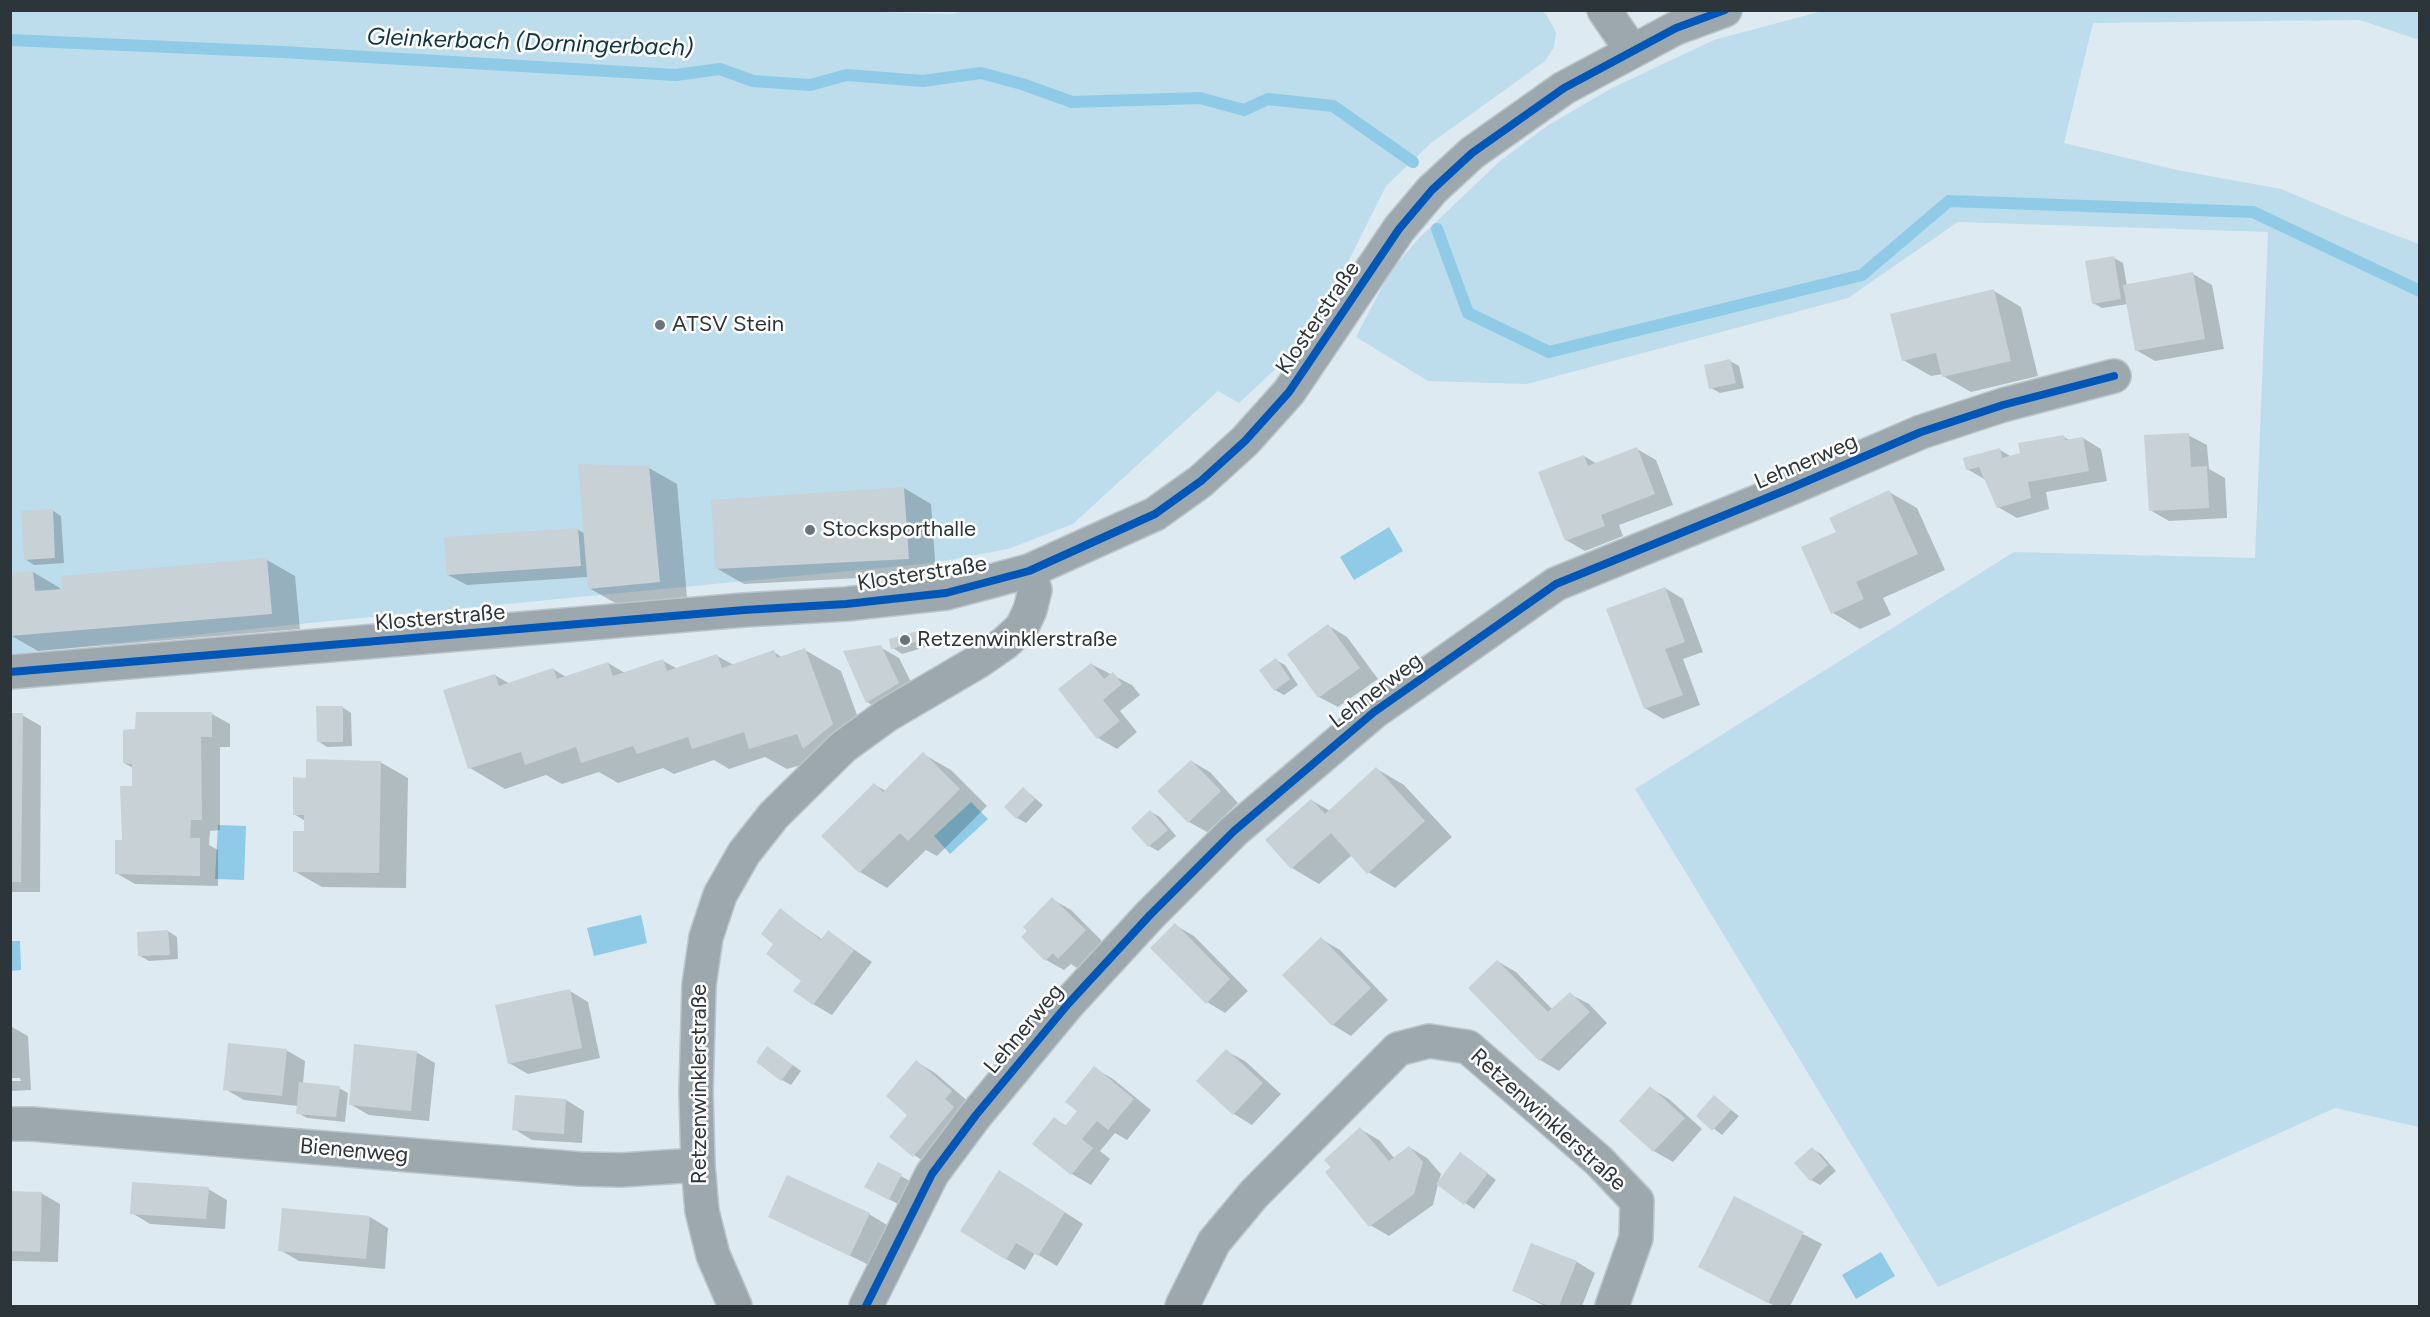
<!DOCTYPE html>
<meta charset="utf-8">
<style>
body{margin:0}
#map{position:relative;width:2430px;height:1317px;overflow:hidden;background:#ddeaf1;font-family:Figtree,sans-serif}
canvas{display:block}
.frame{position:absolute;inset:0;border:12px solid #2c353a;pointer-events:none}
</style>
<div id="map">
<canvas width="2430" height="1317"></canvas>
<div class="frame"></div>
</div>
<script>
const ctx = document.querySelector('canvas').getContext('2d');
ctx.lineJoin = 'round';
function paint(path, color) {
  ctx.fillStyle = color;
  ctx.fill(path, 'evenodd');
}
function shape(rows) {
  const path = new Path2D();
  for (const r of rows) {
    path.moveTo(r[0], r[1]);
    for (let i = 2; i < r.length; i += 2) path.lineTo(r[i], r[i + 1]);
  }
  return path;
}
function strokePath(path, color, width, dash) {
  ctx.strokeStyle = color;
  ctx.lineWidth = width;
  ctx.lineCap = dash ? 'butt' : 'round';
  ctx.setLineDash(dash || []);
  ctx.stroke(path);
}
function drawText(font, color, halo, rows, align = 'center') {
  ctx.font = font + ' Figtree,sans-serif';
  ctx.lineWidth = 5;
  ctx.setLineDash([]);
  ctx.textBaseline = 'middle';
  ctx.strokeStyle = halo;
  ctx.fillStyle = color;
  for (const [text, x, y, turn = 0] of rows) {
    ctx.save();
    ctx.translate(x, y);
    ctx.rotate((+turn || 0) * Math.PI / 180);
    ctx.textAlign = isNaN(turn) ? turn : align;
    if (halo) ctx.strokeText(text, 0, 0);
    ctx.fillText(text, 0, 0);
    ctx.restore();
  }
}
paint(shape([
 [872,10,878,12,954,14,963,10,1541,10,1546,14,1556,32,1554,47,1545,61,1431,143,1386,186,1334,290,1285,360,1239,403,1218,391,1073,524,1008,549,933,563,319,622,11,654,10,11],
 [1826,10,2419,11,2419,40,2360,20,2093,23,2064,143,2177,170,2281,189,2355,220,2419,244,2419,1127,2335,1108,1938,1287,1635,789,2014,552,2255,558,2268,232,1958,222,1848,298,1527,384,1428,381,1356,337,1390,272,1419,238,1500,161,1547,126,1612,88,1714,40]
]), '#bddded');
paint(shape([
 [1389,527,1403,551,1354,580,1340,557],
 [971,802,988,819,950,854,934,836],
 [218,825,246,826,244,880,215,879],
 [641,915,647,943,594,956,587,928],
 [11,941,20,941,21,970,11,971],
 [1881,1252,1895,1276,1856,1299,1842,1275]
]), '#8fcbe6');
paint(shape([
 [2114,258,2123,263,2127,286,2193,274,2212,285,2224,349,2155,361,2136,350,2128,304,2102,308,2093,303],
 [1994,291,2021,307,2038,376,1971,392,1943,376,1943,374,1931,376,1903,360],
 [1730,361,1739,366,1744,388,1720,393,1711,388],
 [2188,435,2207,445,2209,469,2225,478,2227,518,2169,521,2150,510],
 [2064,437,2071,441,2083,438,2101,449,2107,481,2046,492,2049,509,2017,518,1998,507,1986,480,1967,469,2000,450,2012,457],
 [1637,449,1656,460,1673,505,1619,525,1623,536,1585,551,1566,540,1584,456,1597,464],
 [649,468,677,484,687,597,617,604,589,588,588,577,467,585,448,575,577,529,585,534],
 [904,488,931,504,936,574,744,584,716,568],
 [1889,492,1917,508,1945,570,1883,598,1891,615,1860,629,1833,613,1838,533],
 [52,510,61,516,64,563,34,565,25,559],
 [267,560,295,576,300,629,38,651,10,635,33,572,60,588,61,590],
 [1665,588,1683,599,1703,652,1683,659,1700,705,1663,719,1645,708],
 [1329,626,1347,637,1378,679,1338,707,1319,697],
 [918,632,927,637,929,646,902,654,893,648],
 [880,647,899,658,917,694,886,713,867,702],
 [805,650,841,671,868,745,787,769,765,757,729,769,714,760,674,774,663,768,618,783,599,772,562,784,546,775,505,789,470,768,495,675,510,684,553,669,566,677,608,663,625,673,663,661,678,669,717,656,734,665,774,652,783,658],
 [1276,660,1285,665,1298,685,1284,695,1275,690],
 [1091,664,1132,685,1140,695,1120,711,1137,732,1117,749,1098,738],
 [342,707,351,713,352,746,327,747,318,741],
 [212,714,230,724,230,747,220,747,220,830,210,831,209,845,218,850,218,886,135,884,116,873,134,788,133,768,124,763,137,731],
 [10,715,22,715,41,726,40,892,10,892],
 [923,754,951,770,987,806,937,856,926,850,887,888,860,872,875,785,886,791],
 [1191,761,1210,772,1238,803,1207,832,1189,822],
 [380,762,408,778,406,888,322,887,294,871,305,833,305,821,294,814,308,779],
 [1377,769,1404,785,1452,837,1395,888,1368,872,1352,855,1319,884,1292,868,1311,800,1330,811],
 [1024,789,1043,805,1026,823,1017,818],
 [1151,812,1160,817,1176,836,1158,851,1149,846,1133,828],
 [1052,899,1071,910,1103,942,1077,968,1071,964,1064,970,1046,960],
 [780,910,823,940,829,932,872,962,832,1015,813,1004,803,981,776,944],
 [1175,925,1194,936,1248,991,1225,1013,1207,1002],
 [168,931,177,937,178,959,149,961,140,956],
 [1321,939,1340,950,1388,1000,1351,1036,1333,1025],
 [1497,961,1516,972,1553,1010,1570,994,1589,1004,1607,1023,1559,1071,1540,1060,1470,988],
 [570,991,588,1002,600,1058,528,1074,509,1063],
 [10,1026,28,1036,31,1090,10,1091,10,1081,21,1081,20,1078,10,1078],
 [286,1050,305,1061,303,1084,339,1088,348,1093,345,1122,307,1118,298,1113,298,1106,244,1100,225,1089],
 [1226,1051,1245,1061,1281,1094,1252,1125,1234,1114],
 [416,1052,435,1063,429,1121,369,1115,350,1104],
 [776,1053,801,1071,791,1085,782,1080],
 [917,1062,935,1073,970,1103,923,1161,914,1155,907,1117],
 [1094,1068,1113,1079,1151,1110,1127,1140,1115,1133,1100,1151,1110,1159,1091,1185,1072,1174,1054,1119,1067,1126,1079,1111],
 [1650,1088,1669,1099,1702,1129,1673,1162,1654,1151,1621,1120],
 [1714,1097,1739,1116,1722,1135,1698,1116],
 [566,1100,584,1111,582,1143,532,1140,514,1129],
 [1360,1129,1379,1140,1395,1159,1409,1147,1427,1158,1441,1174,1438,1183,1469,1159,1496,1180,1474,1209,1438,1184,1433,1205,1389,1236,1370,1225,1333,1167],
 [1812,1149,1821,1154,1836,1171,1820,1185,1811,1180],
 [879,1164,910,1181,898,1204,866,1187],
 [1018,1182,1083,1224,1057,1266,1035,1253,1025,1270,1006,1259],
 [208,1189,227,1200,225,1229,150,1224,132,1213],
 [10,1193,41,1193,60,1204,58,1262,10,1261],
 [869,1214,887,1225,869,1265,770,1217],
 [370,1217,388,1228,385,1269,299,1261,280,1250],
 [1803,1234,1822,1244,1790,1306,1775,1306,1718,1277],
 [1532,1244,1577,1262,1595,1273,1582,1306,1545,1306,1514,1291]
]), '#0003');
strokePath(shape([
 [10,40,282,52,676,75,720,69,753,81,810,85,847,75,923,81,981,73,1022,84,1072,102,1200,98,1244,110,1268,99,1333,106,1413,162],
 [1437,229,1468,313,1549,352,1862,275,1949,201,2253,212,2420,291]
]), '#8fcbe6', 12);
paint(shape([
 [2114,256,2121,299,2092,304,2085,261],
 [2193,272,2205,339,2135,351,2123,285],
 [1994,289,2011,361,1942,377,1936,353,1902,361,1890,314],
 [1730,359,1736,383,1709,389,1704,365],
 [2189,433,2191,467,2207,466,2209,508,2149,511,2144,435],
 [2064,435,2065,440,2083,437,2089,471,2028,482,2031,498,1997,508,1979,467,1966,470,1963,458,2000,448,2002,458,2020,453,2018,443],
 [1637,447,1655,494,1601,515,1605,526,1565,541,1538,472,1584,455,1588,466],
 [578,464,649,466,660,582,588,589],
 [904,487,909,559,715,569,711,500],
 [1889,490,1918,554,1856,582,1864,599,1831,614,1801,547,1836,532,1829,518],
 [53,509,55,558,24,560,21,511],
 [578,528,581,566,447,575,444,537],
 [267,558,272,614,10,636,10,573,33,571,35,591,63,589,61,576],
 [1665,587,1685,642,1665,649,1683,695,1644,709,1606,609],
 [1328,624,1360,668,1318,698,1287,654],
 [918,631,920,641,891,649,889,639],
 [881,645,899,683,866,703,843,651],
 [805,648,833,724,803,749,797,734,749,749,744,732,692,749,688,737,637,754,633,746,581,763,576,747,525,765,521,752,468,769,443,690,495,674,499,686,553,668,557,679,608,662,613,676,663,659,667,671,717,654,722,668,774,650,777,658],
 [1276,658,1290,679,1274,691,1259,670],
 [1091,663,1104,679,1113,672,1122,684,1103,700,1120,721,1097,739,1058,689],
 [316,706,343,706,343,742,317,742],
 [136,712,212,712,212,737,201,737,202,820,191,820,190,838,200,838,200,876,115,874,115,840,122,840,120,786,132,786,132,764,123,763,123,730,135,729],
 [10,713,23,713,21,882,10,882],
 [923,752,960,789,908,841,900,833,859,873,821,836,874,783,883,792],
 [306,759,381,761,379,873,293,872,293,831,304,831,304,815,293,815,293,777,306,778],
 [1191,760,1221,791,1188,823,1157,791],
 [1376,767,1425,821,1367,874,1331,833,1291,869,1265,840,1311,799,1325,814],
 [1023,787,1035,799,1016,819,1004,807],
 [1150,810,1168,830,1148,847,1131,828],
 [1052,897,1086,930,1058,959,1053,953,1045,961,1021,937,1027,931,1023,927],
 [780,908,821,940,828,930,854,950,813,1005,793,991,801,981,766,954,773,944,761,934],
 [1175,923,1230,979,1206,1004,1150,948],
 [168,930,170,955,138,956,137,932],
 [1321,937,1371,988,1332,1026,1282,975],
 [1497,960,1548,1012,1570,992,1590,1012,1539,1061,1468,988],
 [570,989,582,1048,508,1064,495,1005],
 [228,1043,287,1049,282,1096,223,1090],
 [354,1044,417,1051,411,1111,349,1105],
 [767,1046,793,1065,781,1081,756,1062],
 [1226,1049,1263,1083,1233,1115,1196,1081],
 [916,1060,952,1091,945,1099,954,1107,913,1157,889,1137,907,1115,886,1096],
 [1094,1066,1134,1099,1108,1130,1097,1121,1082,1139,1093,1148,1071,1175,1032,1144,1054,1117,1065,1126,1077,1111,1065,1102],
 [299,1082,340,1086,336,1117,296,1114],
 [1650,1086,1685,1118,1653,1152,1619,1121],
 [515,1095,566,1099,564,1134,512,1130],
 [1714,1095,1731,1110,1712,1131,1696,1116],
 [1360,1127,1389,1161,1409,1146,1423,1162,1414,1194,1369,1227,1325,1172,1331,1167,1324,1160],
 [1812,1147,1828,1165,1810,1181,1794,1163],
 [1460,1152,1488,1173,1464,1205,1436,1184],
 [878,1162,902,1174,889,1200,864,1187],
 [999,1170,1065,1212,1038,1256,1016,1243,1006,1260,960,1231],
 [787,1175,870,1213,850,1256,768,1217],
 [132,1182,209,1187,206,1219,130,1214],
 [10,1191,42,1192,40,1252,10,1251],
 [1734,1196,1804,1232,1768,1303,1698,1267],
 [282,1208,370,1216,366,1259,278,1251],
 [1531,1243,1577,1261,1559,1306,1549,1306,1512,1291]
]), '#c7d1d6');
const minor = shape([
 [1604,10,1632,51],
 [10,672,744,610,846,604,946,593,1029,571,1155,514,1201,481,1245,441,1289,392,1399,229,1432,190,1472,153,1564,88,1676,28,1725,10],
 [10,1124,31,1124,580,1169,621,1170,698,1165],
 [735,1306,713,1255,702,1211,698,1165,696,1092,699,985,706,937,720,895,744,853,774,815,843,747,887,715,979,661,1005,643,1022,627,1030,610,1035,590,1029,571],
 [866,1306,932,1174,976,1115,1068,1004,1150,915,1234,831,1374,712,1556,584,1791,488,1921,432,2003,405,2114,376],
 [1182,1306,1214,1242,1254,1194,1398,1049,1429,1041,1468,1047,1599,1161,1637,1201,1636,1238,1612,1306]
]);
strokePath(minor, '#bbc5cb', 36);
strokePath(minor, '#9ca8ad', 33);
strokePath(shape([
 [10,672,744,610,846,604,946,593,1029,571,1155,514,1201,481,1245,441,1289,392,1399,229,1432,190,1472,153,1564,88,1676,28,1725,10],
 [866,1306,932,1174,976,1115,1068,1004,1150,915,1234,831,1374,712,1556,584,1791,488,1921,432,2003,405,2114,376]
]), '#0057b8', 8);
for (const [x, y, r, color] of [
 [660,325,6,"#6a747a"],
 [810,530,6,"#6a747a"],
 [905,640,6,"#6a747a"]
]) {
  const dot = new Path2D();
  dot.arc(x, y, r, 0, 2 * Math.PI);
  ctx.fillStyle = color;
  ctx.fill(dot);
  strokePath(dot, '#fff', 2);
}
drawText('22px', '#2c353a', '#fff', [
 ["Klosterstraße",1318,318,-56],
 ["Lehnerweg",1806,462,-23],
 ["Klosterstraße",922,574,-9],
 ["Klosterstraße",440,618,-5],
 ["Lehnerweg",1376,691,-37],
 ["Lehnerweg",1024,1029,-50],
 ["Retzenwinklerstraße",700,1084,-90],
 ["Retzenwinklerstraße",1548,1120,42],
 ["Bienenweg",354,1151,5]
]);
drawText('22px', '#2c353a', '#fff', [
 ["ATSV Stein",672,325],
 ["Stocksporthalle",822,530],
 ["Retzenwinklerstraße",917,640]
], 'left');
drawText('italic 24px', '#0f3544', '#fff', [
 ["Gleinkerbach (Dorningerbach)",530,43,2]
]);
</script>
